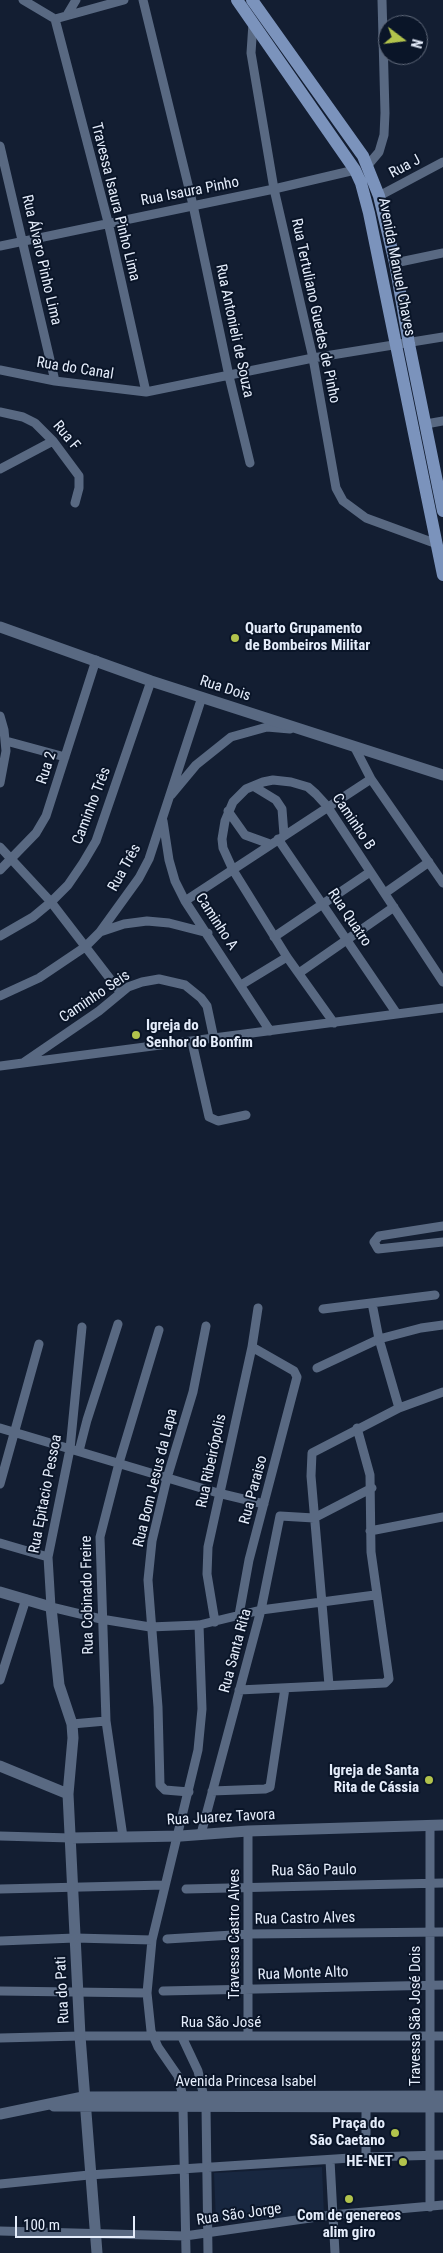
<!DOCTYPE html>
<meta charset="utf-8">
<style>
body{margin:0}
#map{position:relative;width:443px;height:2253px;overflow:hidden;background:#131e32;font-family:"Roboto Condensed",sans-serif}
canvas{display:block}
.north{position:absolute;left:378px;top:15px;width:50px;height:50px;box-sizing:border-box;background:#0a1528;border:1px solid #626b7c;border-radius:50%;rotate:105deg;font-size:14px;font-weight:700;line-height:20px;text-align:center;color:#e5edfb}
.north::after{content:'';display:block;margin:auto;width:18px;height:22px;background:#b2c34c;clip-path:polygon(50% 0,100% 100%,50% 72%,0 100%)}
.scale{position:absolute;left:15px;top:2216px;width:120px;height:22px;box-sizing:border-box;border:2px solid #e5edfb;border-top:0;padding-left:6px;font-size:15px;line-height:18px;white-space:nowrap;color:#e5edfb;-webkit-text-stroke:4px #0a1528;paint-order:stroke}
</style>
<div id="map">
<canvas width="443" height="2253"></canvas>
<div class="north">N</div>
<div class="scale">100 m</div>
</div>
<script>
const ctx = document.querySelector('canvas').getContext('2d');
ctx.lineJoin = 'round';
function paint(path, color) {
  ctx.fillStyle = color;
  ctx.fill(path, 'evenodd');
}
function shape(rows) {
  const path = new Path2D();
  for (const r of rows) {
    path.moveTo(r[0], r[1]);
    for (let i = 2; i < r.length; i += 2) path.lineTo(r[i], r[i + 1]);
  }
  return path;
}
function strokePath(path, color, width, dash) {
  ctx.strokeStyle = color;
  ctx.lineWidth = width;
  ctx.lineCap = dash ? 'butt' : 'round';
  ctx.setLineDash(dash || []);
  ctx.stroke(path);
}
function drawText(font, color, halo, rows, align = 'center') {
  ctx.font = font + ' "Roboto Condensed",sans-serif';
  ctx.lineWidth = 4;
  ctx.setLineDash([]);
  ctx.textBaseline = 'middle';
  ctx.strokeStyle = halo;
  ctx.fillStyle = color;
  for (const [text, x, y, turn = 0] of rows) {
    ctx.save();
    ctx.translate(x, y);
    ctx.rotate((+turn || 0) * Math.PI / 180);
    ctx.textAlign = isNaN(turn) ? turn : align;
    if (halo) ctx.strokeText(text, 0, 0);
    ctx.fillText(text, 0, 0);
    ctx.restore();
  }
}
paint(shape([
 [322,2167,324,2216,216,2222,214,2173]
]), '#182740');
strokePath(shape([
 [23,0,55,19,124,0],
 [143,0,193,205,229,376,250,463],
 [67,15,76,0],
 [55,19,108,222,146,392],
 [253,23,251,53,274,189,313,358,336,488,343,501,366,518,437,544],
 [0,146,55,381],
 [368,165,379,152,384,135,385,113,382,0],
 [379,196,443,162],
 [0,246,274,189,355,170],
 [395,263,443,253],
 [0,370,55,381,146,392,313,358,443,337],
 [0,412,23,417,35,423,53,441,79,476,79,488,75,503],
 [426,424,443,421],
 [0,469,53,441],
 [0,716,4,730,6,751,0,783],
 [6,741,65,757],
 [355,748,371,779,443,883],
 [253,786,276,800,282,809,284,835],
 [171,795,196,765,231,737,267,727,290,729],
 [228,811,245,835,270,844],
 [163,821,169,860,175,881,185,901,270,1031],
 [278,839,397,1014],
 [0,847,51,902,121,993],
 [0,870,36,833,46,816,96,660],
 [385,893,429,862],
 [185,901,371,779],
 [100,932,124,924,147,921,169,923,208,933],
 [0,936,33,917,51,902,68,885,83,863,96,841,151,681],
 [274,937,370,872],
 [299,973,394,907],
 [241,985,287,957],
 [0,996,39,978,85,947,100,932,139,878,149,859,202,697],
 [334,1023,287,957,233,870,223,848,222,839,225,821,233,802,246,789,263,782,273,780,291,782,308,787,316,794,327,806,443,982],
 [192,1042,209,1117,218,1121,246,1115],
 [23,1063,443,1008],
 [0,1066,23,1063,99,1011,128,987,142,982,159,979,185,985,201,998,207,1006,214,1039],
 [443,1226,379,1236,374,1242,378,1249,443,1242],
 [372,1303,379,1339,399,1408],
 [323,1309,435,1295],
 [82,1327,70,1449,48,1557,51,1607,101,1619,150,1627,199,1625,261,1610,375,1595],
 [317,1368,379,1339,421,1328,443,1325],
 [0,1428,218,1493,264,1504],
 [79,1451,87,1420,118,1324],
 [0,1484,39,1344],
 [370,1531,443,1517],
 [0,1543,48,1557],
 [239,1615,249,1560,297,1377,294,1371,252,1347],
 [215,1622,207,1574,208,1547,252,1347,258,1308],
 [0,1680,26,1599],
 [329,1685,311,1476,312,1453,399,1408,443,1392],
 [239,1690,385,1683,389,1679,371,1552,370,1475,357,1428],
 [72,1724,106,1721],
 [212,1791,265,1789,270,1787,285,1688],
 [189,1792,165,1790,160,1785,158,1707,148,1580,152,1541,167,1478,193,1392,206,1326],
 [248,1831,248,2036],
 [201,1834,261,1610,280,1516,314,1518,372,1488],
 [0,1836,71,1838],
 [123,1837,106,1721,100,1537,119,1463,159,1330],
 [0,1889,165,1885],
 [186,1889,443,1883],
 [167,1939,249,1934,443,1932],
 [0,1941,75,1938,152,1940],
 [0,1991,147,1993],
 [163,1991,443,1985],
 [182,2037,198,2071,204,2097],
 [0,2038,80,2036,443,2036],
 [183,2097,178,2076,158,2047,151,2031,147,1993,152,1940,198,1750,202,1709,199,1625],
 [183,2107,186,2253],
 [206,2107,208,2253],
 [366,2157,366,2102],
 [330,2160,335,2253],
 [0,2184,89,2175,366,2157,443,2155],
 [430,2207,430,1826],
 [0,2231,185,2236,331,2215,443,2205]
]), '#596982', 9);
strokePath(shape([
 [0,627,151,681,443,775],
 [0,1592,51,1607,59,1685,72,1724,73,1738,68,1794,80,2036,97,2253],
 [0,1766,68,1794],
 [71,1838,181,1836,248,1831,443,1825],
 [54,2106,443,2107],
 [0,2114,83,2097,443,2096]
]), '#596982', 11);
strokePath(shape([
 [237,0,355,170,361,183,369,213,443,575],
 [252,0,363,156,379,196,395,263,409,344,443,511]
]), '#7b93bc', 12);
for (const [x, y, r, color] of [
 [235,638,5,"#b2c34c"],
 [136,1035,5,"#b2c34c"],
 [429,1780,5,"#b2c34c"],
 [395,2133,5,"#b2c34c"],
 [403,2162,5,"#b2c34c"],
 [349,2199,5,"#b2c34c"]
]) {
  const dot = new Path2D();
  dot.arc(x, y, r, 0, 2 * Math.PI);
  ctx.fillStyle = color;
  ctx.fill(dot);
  strokePath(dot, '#0a1528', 2);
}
drawText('15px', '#e5edfb', '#0a1528', [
 ["Rua J",405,167,-28],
 ["Rua Isaura Pinho",190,192,-11],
 ["Travessa Isaura Pinho Lima",115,202,76],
 ["Rua Álvaro Pinho Lima",41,260,77],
 ["Avenida Manuel Chaves",396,267,79],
 ["Rua Tertuliano Guedes de Pinho",315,311,78],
 ["Rua Antonieli de Souza",234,331,78],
 ["Rua do Canal",75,369,9],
 ["Rua F",66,436,50],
 ["Rua Dois",225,689,18],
 ["Rua 2",47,768,-72],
 ["Caminho Três",92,806,-69],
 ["Caminho B",353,822,56],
 ["Rua Três",125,868,-61],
 ["Rua Quatro",349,918,56],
 ["Caminho A",216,922,57],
 ["Caminho Seis",95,997,-34],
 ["Rua Ribeirópolis",212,1461,-78],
 ["Rua Bom Jesus da Lapa",156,1478,-76],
 ["Rua Paraiso",254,1490,-75],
 ["Rua Epitacio Pessoa",46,1494,-79],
 ["Rua Cobinado Freire",88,1595,-91],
 ["Rua Santa Rita",236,1651,-75],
 ["Rua Juarez Tavora",221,1818,-3],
 ["Rua São Paulo",314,1871,-1],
 ["Rua Castro Alves",305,1919,-1],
 ["Travessa Castro Alves",235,1934,-90],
 ["Rua Monte Alto",303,1974,-2],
 ["Rua do Pati",63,1990,-93],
 ["Travessa São José Dois",416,2016,-90],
 ["Rua São José",221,2023],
 ["Avenida Princesa Isabel",246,2082],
 ["Rua São Jorge",239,2215,-8]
]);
drawText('bold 15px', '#e5edfb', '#0a1528', [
 ["Quarto Grupamento",245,629,"left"],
 ["de Bombeiros Militar",245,646,"left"],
 ["Igreja do",146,1026,"left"],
 ["Senhor do Bonfim",146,1043,"left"],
 ["Igreja de Santa",419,1771],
 ["Rita de Cássia",419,1788],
 ["Praça do",385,2124],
 ["São Caetano",385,2141],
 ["HE-NET",393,2162],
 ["Com de genereos",349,2216,"center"],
 ["alim giro",349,2233,"center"]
], 'right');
</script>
